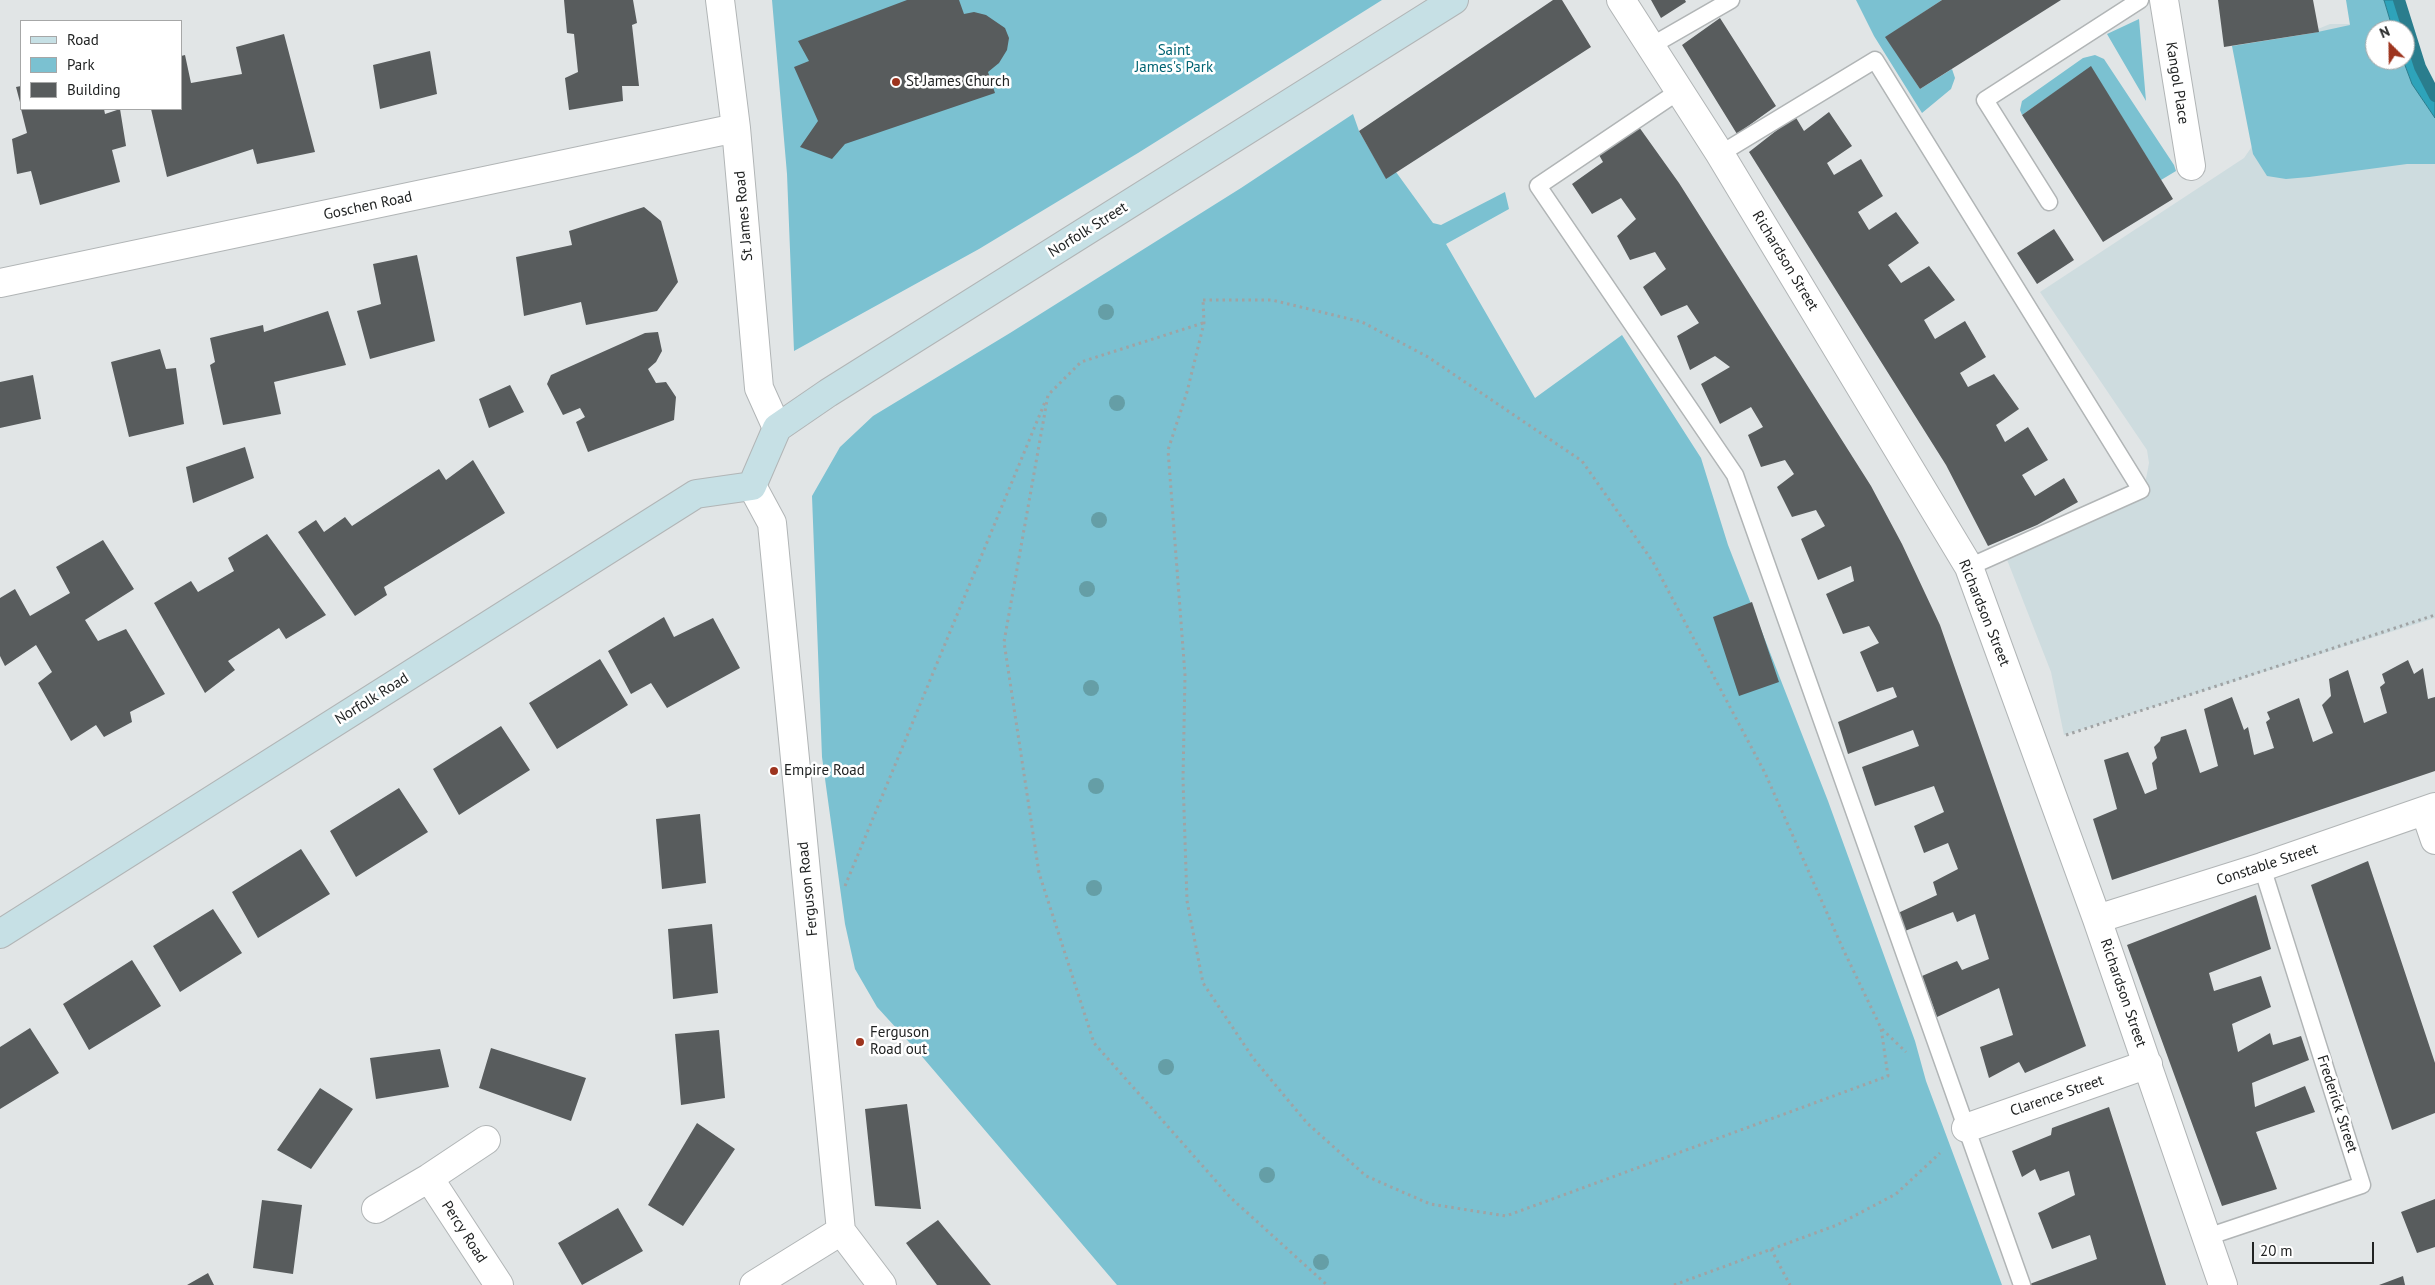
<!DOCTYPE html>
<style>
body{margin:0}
#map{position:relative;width:2435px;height:1285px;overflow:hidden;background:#e1e5e6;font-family:"PT Sans",sans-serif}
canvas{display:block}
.legend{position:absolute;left:20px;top:20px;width:162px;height:90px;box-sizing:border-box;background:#fff;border:1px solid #a6a7a7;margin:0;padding:6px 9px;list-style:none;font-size:15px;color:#212323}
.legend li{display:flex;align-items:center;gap:10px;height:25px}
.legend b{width:25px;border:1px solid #a6a7a7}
.north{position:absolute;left:2365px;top:20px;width:50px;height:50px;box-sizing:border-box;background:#fff;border:1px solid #a6a7a7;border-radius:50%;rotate:337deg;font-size:14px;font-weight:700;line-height:20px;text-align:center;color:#212323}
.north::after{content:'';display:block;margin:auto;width:18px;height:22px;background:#9d341e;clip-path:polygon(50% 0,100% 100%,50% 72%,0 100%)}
.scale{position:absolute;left:2252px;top:1242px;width:122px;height:22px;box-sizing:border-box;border:2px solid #212323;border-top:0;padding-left:6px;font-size:15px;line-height:18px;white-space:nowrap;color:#212323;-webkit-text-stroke:4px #fff;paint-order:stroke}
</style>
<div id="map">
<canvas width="2435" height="1285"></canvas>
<ul class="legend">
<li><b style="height:6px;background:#c6e0e5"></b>Road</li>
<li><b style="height:14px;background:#7bc1d1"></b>Park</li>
<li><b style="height:14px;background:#585c5d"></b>Building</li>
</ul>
<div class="north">N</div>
<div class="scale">20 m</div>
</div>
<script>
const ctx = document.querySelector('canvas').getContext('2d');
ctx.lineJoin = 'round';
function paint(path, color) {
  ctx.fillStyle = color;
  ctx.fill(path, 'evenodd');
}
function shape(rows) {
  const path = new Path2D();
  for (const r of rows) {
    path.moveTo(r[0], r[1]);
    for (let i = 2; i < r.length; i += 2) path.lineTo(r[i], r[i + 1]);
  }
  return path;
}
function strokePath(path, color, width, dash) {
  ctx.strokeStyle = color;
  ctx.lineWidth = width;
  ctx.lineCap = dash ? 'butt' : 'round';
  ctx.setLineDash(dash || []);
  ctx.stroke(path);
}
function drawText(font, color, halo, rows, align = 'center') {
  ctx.font = font + ' "PT Sans",sans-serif';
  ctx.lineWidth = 5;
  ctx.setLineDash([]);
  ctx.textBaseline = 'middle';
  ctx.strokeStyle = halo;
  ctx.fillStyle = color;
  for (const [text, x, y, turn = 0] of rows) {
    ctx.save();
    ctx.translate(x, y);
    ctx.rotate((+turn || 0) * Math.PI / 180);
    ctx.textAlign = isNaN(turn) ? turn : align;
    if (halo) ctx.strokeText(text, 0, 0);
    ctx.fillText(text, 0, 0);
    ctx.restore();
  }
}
paint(shape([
 [2330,24,2378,24,2375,30,2375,60,2402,60,2435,106,2435,618,2064,735,2051,672,2004,552,2145,484,2149,463,2147,450,2040,292,2244,158,2253,145,2267,50]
]), '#cedcdf');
paint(shape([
 [772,0,1382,0,1138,153,979,249,794,351,787,174],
 [1856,0,1942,0,1886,37,1920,89,1952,69,1955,78,1951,89,1922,113,1874,36],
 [2346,0,2384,0,2393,30,2375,30,2375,60,2403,60,2412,84,2435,118,2435,164,2407,164,2309,177,2286,179,2267,176,2253,154,2232,46,2313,33,2350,25],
 [2139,19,2146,101,2107,34],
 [2095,55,2104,59,2174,165,2176,171,2161,180,2091,67,2022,115,2020,110,2022,101,2083,58],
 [1353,114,1359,131,1386,178,1396,172,1433,223,1441,225,1505,192,1509,209,1446,244,1535,398,1622,335,1701,458,1728,545,1828,801,1915,1041,1926,1081,2002,1285,1117,1285,919,1053,877,1007,855,969,845,924,822,757,812,496,840,447,873,416,1010,333,1241,188]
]), '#7bc1d1');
const water = shape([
 [2384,0,2399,0,2420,67,2435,96,2435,118,2412,84,2403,60,2405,60,2405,30,2393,30,2384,0]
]);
paint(water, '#2ea3ba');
strokePath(water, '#2a7d8d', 1);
strokePath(shape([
 [2399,0,2420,67,2435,96]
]), '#2a7d8d', 12);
paint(shape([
 [564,0,633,0,637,23,632,25,639,86,622,86,623,101,569,110,565,78,578,72,574,34,567,33],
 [907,0,959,0,964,14,974,12,986,15,1005,28,1009,38,1007,50,999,63,988,72,995,93,845,144,832,159,800,147,818,121,794,67,809,61,798,41],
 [1553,0,1562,0,1591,47,1386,179,1359,131],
 [1651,0,1685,0,1686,2,1661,18],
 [1942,0,2061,0,1920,89,1885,37],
 [2218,0,2313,0,2319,32,2224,47],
 [1720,18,1776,106,1737,134,1682,45],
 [284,34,315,152,257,164,253,149,167,177,151,109,181,109,181,56,185,55,191,83,242,74,236,47],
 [430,51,437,94,380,109,373,65],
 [2091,66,2173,199,2103,242,2022,115],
 [21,86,21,106,16,87],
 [21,109,104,109,105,114,120,109,126,146,112,150,120,182,40,205,31,171,17,174,12,139,27,133],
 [1829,112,1852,146,1827,163,1834,175,1861,159,1883,196,1858,212,1869,230,1896,212,1919,243,1888,265,1901,283,1929,266,1955,300,1924,320,1935,339,1965,321,1986,357,1960,373,1968,387,1994,374,2019,409,1996,425,2005,442,2028,427,2048,460,2022,475,2035,496,2064,478,2078,502,2037,525,1988,546,1946,465,1749,152,1795,116,1804,131],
 [1639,127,1679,183,1871,486,1902,544,1940,625,2086,1046,2025,1073,2019,1062,1989,1078,1980,1047,2013,1035,1999,988,1937,1017,1922,976,1957,961,1962,970,1989,959,1975,914,1957,922,1953,912,1905,931,1898,913,1937,895,1933,882,1958,869,1948,843,1924,853,1914,826,1944,812,1934,786,1875,806,1862,767,1919,746,1913,730,1848,754,1838,722,1897,697,1893,687,1877,692,1860,652,1879,643,1869,626,1843,634,1826,594,1854,581,1851,566,1818,580,1801,539,1825,526,1816,510,1792,517,1777,487,1794,474,1785,460,1761,467,1748,435,1763,427,1751,407,1720,424,1701,384,1730,367,1715,356,1690,370,1677,336,1699,323,1687,305,1661,316,1643,287,1666,269,1655,252,1630,260,1617,236,1636,219,1621,198,1592,214,1572,184,1603,162,1599,155],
 [644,207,661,221,678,282,657,311,586,325,581,302,524,316,516,257,572,245,569,231],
 [2054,229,2074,260,2037,284,2017,253],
 [417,255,435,341,370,359,357,311,381,304,373,264],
 [328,311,346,365,274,382,281,414,223,425,210,365,215,362,210,338,263,325,264,332],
 [658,332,662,351,656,362,648,369,656,383,666,382,676,397,674,420,588,452,576,422,585,417,580,408,563,415,547,384,551,375,645,333],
 [160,349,166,369,176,368,184,424,129,437,111,362],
 [33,375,41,419,0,428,0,382],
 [510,385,524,412,489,428,479,399],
 [245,447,254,478,193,503,186,467],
 [473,460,505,513,384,587,387,595,355,616,298,532,316,520,324,532,345,517,352,526,439,469,446,480],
 [267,534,326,615,286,639,279,628,228,661,235,670,205,693,154,603,191,581,198,592,234,571,228,558],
 [103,540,134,589,85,620,98,641,126,629,165,694,130,712,132,722,104,737,96,725,71,741,38,683,52,672,36,645,5,666,0,656,0,598,15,589,30,616,70,593,56,567],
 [1752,602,1779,682,1739,696,1713,617],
 [664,617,674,637,713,618,740,668,667,708,651,683,631,694,608,651],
 [600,659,628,705,557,749,529,703],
 [2408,660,2414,674,2423,668,2428,699,2435,697,2435,771,2112,880,2093,819,2117,809,2104,760,2128,752,2145,794,2157,789,2152,763,2157,758,2154,747,2160,741,2161,737,2186,729,2200,773,2218,766,2204,709,2232,697,2244,730,2248,727,2254,755,2274,748,2266,722,2270,719,2267,712,2299,698,2313,742,2333,733,2322,705,2331,696,2329,679,2348,670,2364,723,2387,713,2380,687,2385,683,2382,674],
 [501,726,530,770,459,815,433,769],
 [399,788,428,832,356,877,330,831],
 [700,814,706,883,662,889,656,819],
 [301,849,330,894,258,938,232,892],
 [2368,861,2435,1063,2435,1113,2392,1130,2311,885],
 [2256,895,2271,949,2209,973,2214,991,2261,976,2271,1007,2232,1024,2238,1052,2270,1033,2273,1045,2301,1036,2309,1060,2252,1083,2255,1107,2305,1086,2315,1112,2256,1132,2277,1189,2222,1206,2127,945],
 [213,909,242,953,180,992,153,946],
 [712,924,718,993,673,999,668,929],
 [132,960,161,1006,89,1050,63,1004],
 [30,1028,59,1073,0,1109,0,1047],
 [719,1030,725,1098,681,1105,675,1034],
 [491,1048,586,1078,571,1121,479,1088],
 [440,1049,449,1087,376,1099,370,1058],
 [320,1088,353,1109,311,1169,277,1150],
 [907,1104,921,1209,875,1206,865,1109],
 [2109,1107,2166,1285,2027,1285,2097,1259,2090,1235,2052,1249,2038,1213,2075,1195,2069,1171,2040,1181,2035,1169,2022,1177,2012,1151,2051,1135,2052,1128],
 [697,1123,735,1149,683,1226,648,1205],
 [2435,1199,2435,1247,2417,1253,2401,1212],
 [262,1200,302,1205,293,1274,253,1268],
 [618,1208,643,1251,582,1285,558,1243],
 [938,1220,991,1285,937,1285,906,1243],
 [208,1273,214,1285,187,1285],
 [2403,1276,2405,1285,2379,1285]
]), '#585c5d');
const lane = shape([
 [1651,46,1731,0],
 [1679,91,1538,186,1735,475,2022,1285],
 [1720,154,1875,60,2141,490,1969,567],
 [2049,202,1985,100,2140,0],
 [2207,1237,2362,1185,2262,867]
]);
const street = shape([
 [720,0,736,128,759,388,777,428],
 [1621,0,1720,154,1969,567,2097,919,2223,1285],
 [2164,0,2191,166],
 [0,283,736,128],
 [752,486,772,523,841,1231,882,1285],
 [2425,811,2435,840],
 [2097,919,2262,867,2435,807],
 [1966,1128,2148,1064],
 [429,1178,499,1285],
 [376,1209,429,1178,486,1140],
 [754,1285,841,1231]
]);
const secondary = shape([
 [0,934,696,494,752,486,777,428,828,393,1454,0]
]);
strokePath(lane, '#b1b5b6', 19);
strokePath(street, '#b1b5b6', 30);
strokePath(secondary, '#b1b5b6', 30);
strokePath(shape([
 [1203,300,1272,300,1362,322,1428,357,1582,461,1653,562,1765,773,1843,949,1881,1028,1888,1076,1506,1216,1430,1204,1366,1176,1307,1123,1253,1058,1203,983,1187,901,1183,779,1185,675,1168,450,1187,392,1204,323,1203,300],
 [1203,323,1081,362,1048,395,1004,642,1039,873,1094,1043,1231,1198,1327,1285],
 [2066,735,2435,615],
 [845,886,1045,402],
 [1882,1029,1906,1052],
 [1771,1249,1790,1285],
 [1674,1285,1837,1225,1896,1194,1940,1153]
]), '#a0a3a4', 3, [2.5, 4]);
strokePath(lane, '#fff', 16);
strokePath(street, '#fff', 28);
strokePath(secondary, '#c6e0e5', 28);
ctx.fillStyle = '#659ea6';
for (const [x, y] of [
 [1106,312],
 [1117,403],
 [1099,520],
 [1087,589],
 [1091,688],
 [1096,786],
 [1094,888],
 [1166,1067],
 [1267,1175],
 [1321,1262]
]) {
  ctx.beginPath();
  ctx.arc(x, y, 8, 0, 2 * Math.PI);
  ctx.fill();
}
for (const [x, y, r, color] of [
 [896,82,5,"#9d341e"],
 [774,771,5,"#9d341e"],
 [860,1042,5,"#9d341e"]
]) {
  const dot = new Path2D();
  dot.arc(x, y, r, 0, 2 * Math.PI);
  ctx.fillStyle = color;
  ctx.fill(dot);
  strokePath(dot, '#fff', 2);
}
drawText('15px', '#006372', '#fff', [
 ["Saint",1174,51],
 ["James's Park",1174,68]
]);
drawText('15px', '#212323', '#fff', [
 ["St James Church",906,82],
 ["Empire Road",784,771],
 ["Ferguson",870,1033],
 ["Road out",870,1050]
], 'left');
drawText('15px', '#212323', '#fff', [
 ["Kangol Place",2177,83,81],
 ["Goschen Road",368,206,-12],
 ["St James Road",744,216,-95],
 ["Norfolk Street",1088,230,-32],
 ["Richardson Street",1785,261,59],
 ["Richardson Street",1984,613,68],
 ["Norfolk Road",372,699,-32],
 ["Constable Street",2267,865,-18],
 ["Ferguson Road",808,889,-96],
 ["Richardson Street",2123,993,71],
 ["Clarence Street",2057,1096,-19],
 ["Frederick Street",2337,1104,72],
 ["Percy Road",464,1232,57]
]);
</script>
